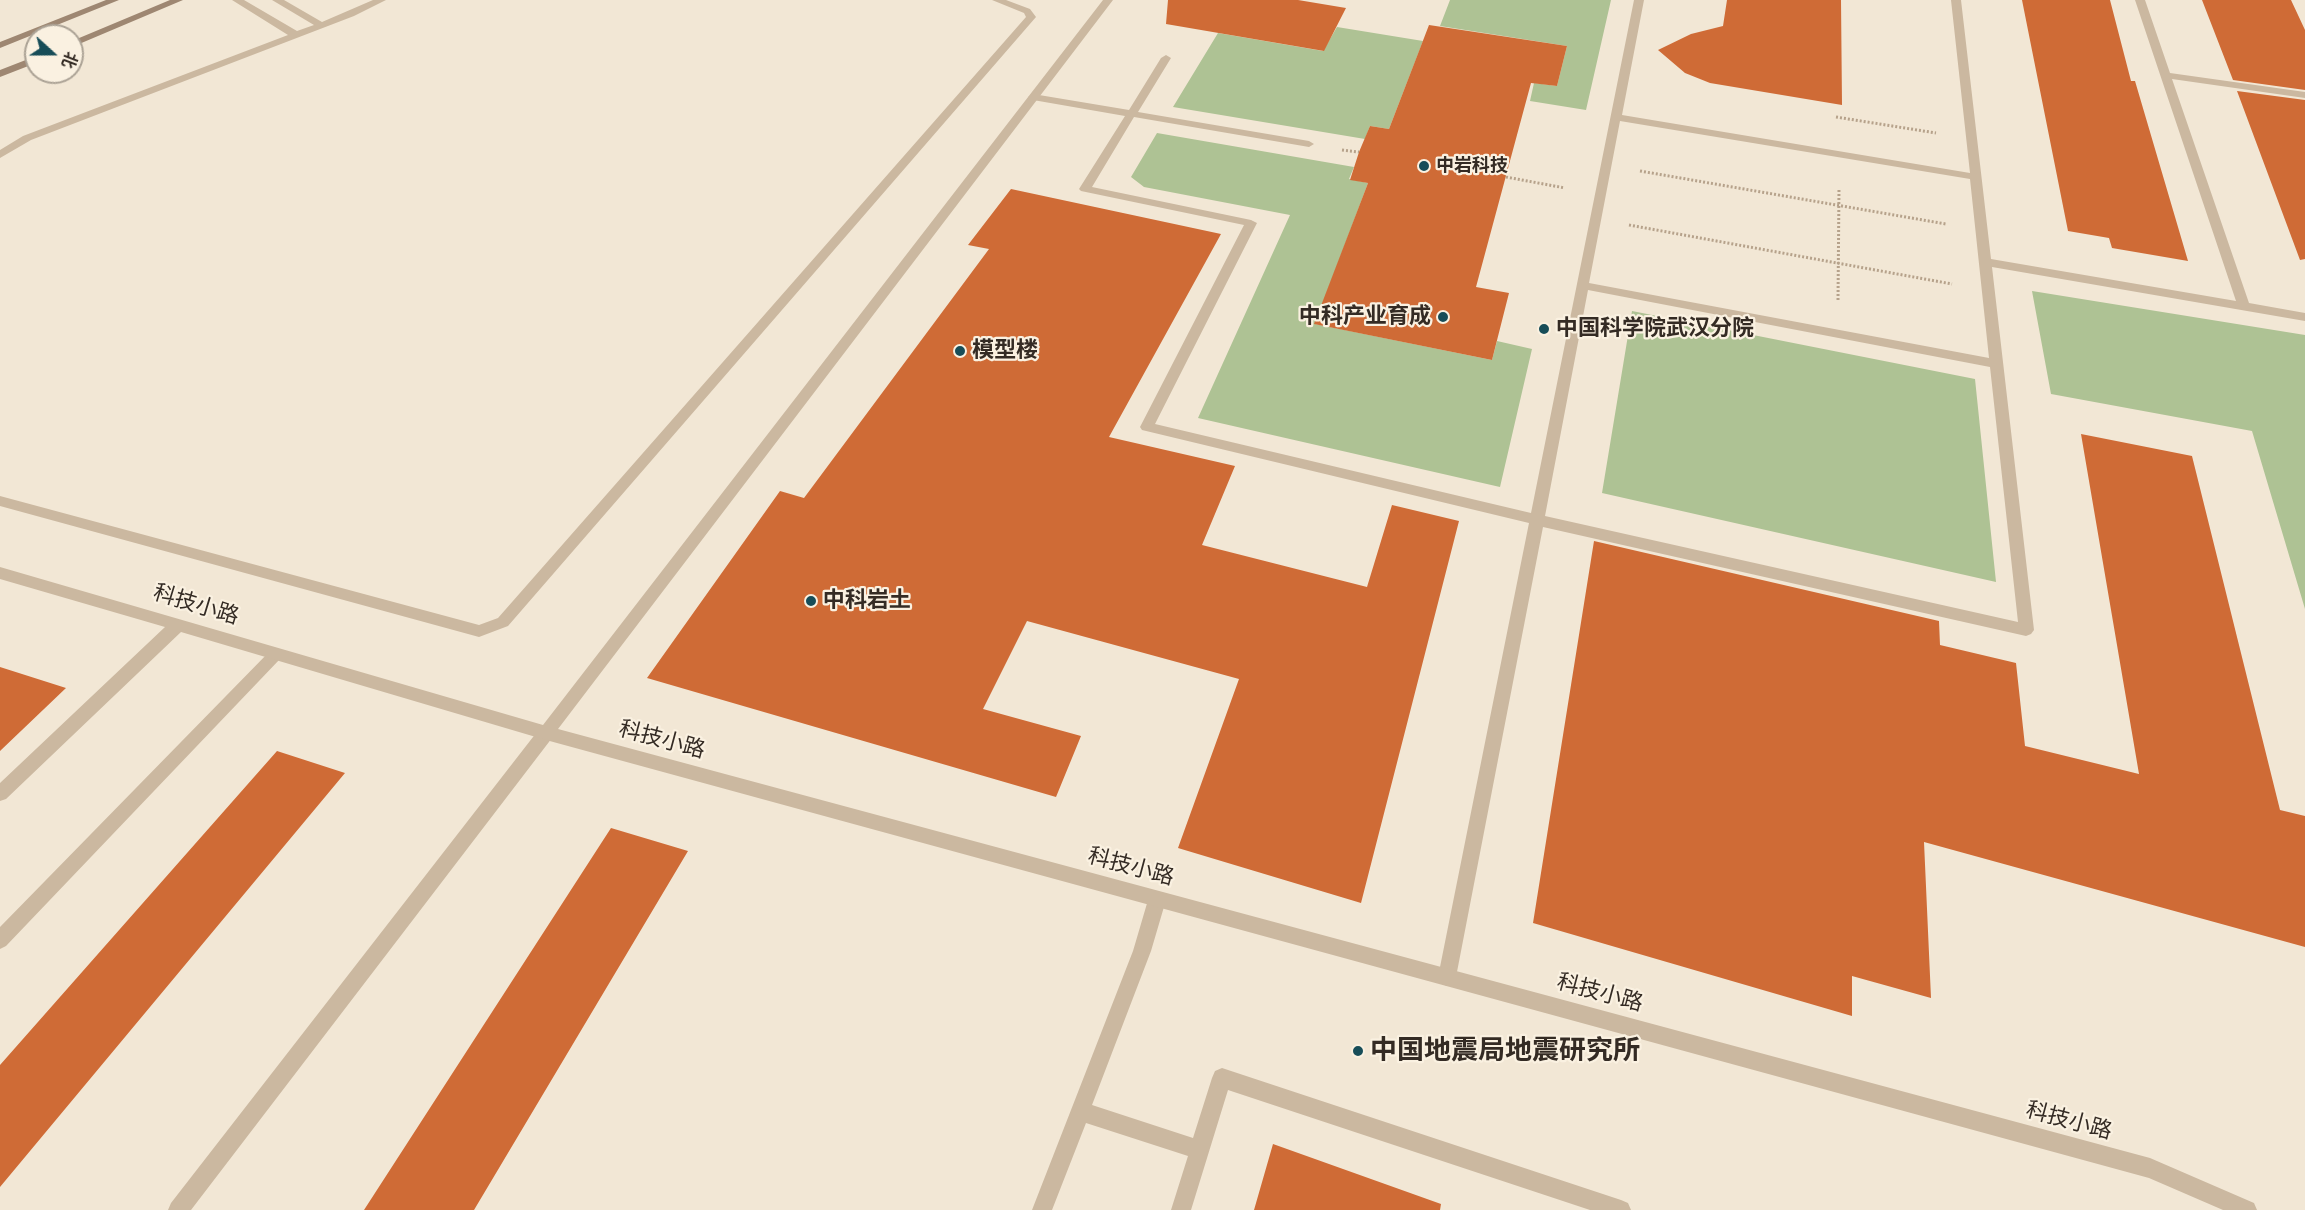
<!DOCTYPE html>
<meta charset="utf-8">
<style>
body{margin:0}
#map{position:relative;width:2305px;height:1210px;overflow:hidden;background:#f2e7d5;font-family:Figtree,"Noto Sans SC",sans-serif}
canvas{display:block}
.north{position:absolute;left:24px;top:24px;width:60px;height:60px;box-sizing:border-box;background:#faf1e1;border:2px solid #aba295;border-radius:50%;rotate:111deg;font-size:16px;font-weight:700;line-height:24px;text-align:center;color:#342b24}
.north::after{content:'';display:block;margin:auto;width:21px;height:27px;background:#174d58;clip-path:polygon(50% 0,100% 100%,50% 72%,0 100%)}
</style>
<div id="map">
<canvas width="2305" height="1210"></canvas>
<div class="north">北</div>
</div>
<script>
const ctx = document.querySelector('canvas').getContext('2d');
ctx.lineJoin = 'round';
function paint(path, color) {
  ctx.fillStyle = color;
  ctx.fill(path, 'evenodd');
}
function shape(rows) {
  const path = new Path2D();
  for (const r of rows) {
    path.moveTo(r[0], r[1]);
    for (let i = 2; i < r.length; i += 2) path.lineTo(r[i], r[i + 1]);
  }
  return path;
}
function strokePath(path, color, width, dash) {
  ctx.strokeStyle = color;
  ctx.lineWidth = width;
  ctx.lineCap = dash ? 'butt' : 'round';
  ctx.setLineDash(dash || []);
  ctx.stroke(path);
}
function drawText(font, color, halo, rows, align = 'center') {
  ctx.font = font + ' Figtree,"Noto Sans SC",sans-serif';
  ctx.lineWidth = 4.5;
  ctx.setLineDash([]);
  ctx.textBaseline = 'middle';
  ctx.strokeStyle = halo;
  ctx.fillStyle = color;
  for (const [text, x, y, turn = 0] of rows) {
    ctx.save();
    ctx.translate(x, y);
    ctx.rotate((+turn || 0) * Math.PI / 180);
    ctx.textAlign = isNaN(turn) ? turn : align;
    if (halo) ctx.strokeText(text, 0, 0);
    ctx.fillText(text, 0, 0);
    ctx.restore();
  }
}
paint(shape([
 [1450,0,1611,0,1586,110,1530,101,1534,83,1557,86,1567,46,1440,26],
 [1337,27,1423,41,1389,129,1370,126,1365,139,1173,107,1218,33,1323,51],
 [1157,133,1354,167,1349,179,1368,183,1315,324,1492,360,1497,341,1532,349,1500,487,1198,418,1290,215,1144,187,1131,177],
 [2032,291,2305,335,2305,609,2252,431,2051,394],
 [1632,311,1975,379,1996,582,1602,493]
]), '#aec294');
paint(shape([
 [1168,0,1298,0,1346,8,1324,51,1166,24],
 [1727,0,1841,0,1842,105,1710,83,1685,73,1658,50,1691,34,1723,26],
 [2022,0,2110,0,2131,81,2135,81,2188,261,2112,248,2109,238,2068,231],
 [2202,0,2291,0,2305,30,2305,90,2233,80],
 [1429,25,1567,46,1557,86,1531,83,1476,287,1509,293,1492,360,1314,324,1368,183,1350,180,1359,152,1370,126,1389,129],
 [2237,91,2305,100,2305,259,2300,260],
 [1011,189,1221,234,1109,437,1235,466,1202,545,1367,587,1392,505,1459,521,1361,903,1178,848,1239,679,1027,621,983,709,1081,736,1056,797,647,678,780,491,804,498,989,249,968,245],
 [2081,434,2192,456,2280,810,2305,816,2305,947,1924,842,1931,998,1852,976,1852,1016,1533,923,1594,541,1939,621,1940,645,2016,663,2025,746,2139,774],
 [0,667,66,688,0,751],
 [277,751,345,773,0,1187,0,1065],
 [611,828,688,851,474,1210,364,1210],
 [1273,1144,1441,1204,1440,1210,1254,1210]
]), '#cf6b36');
strokePath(shape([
 [1836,117,1936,133],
 [1342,150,1359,152],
 [1640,171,1946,224],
 [1506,177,1565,188],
 [1629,225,1952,284],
 [1838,300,1839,188]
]), '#b6a28b', 3, [2, 2]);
paint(shape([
 [232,0,244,0,297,31,314,25,272,0,284,0,322,22,373,0,386,0,354,16,31,140,0,158,0,150,23,136,288,35,232,0],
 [992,0,1006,0,1030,9,1036,17,508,626,479,637,0,506,0,496,479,625,498,618,1026,17,1024,13,992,0],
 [1634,0,1644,0,1622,115,1970,173,1951,0,1961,0,1991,259,2236,301,2135,0,2145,0,2170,73,2305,92,2305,98,2172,79,2249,303,2305,313,2305,321,1992,267,2034,630,2031,634,2026,636,1543,527,1456,977,1454,983,1447,986,1440,983,1438,977,1529,523,1142,430,1140,427,1244,225,1081,191,1079,189,1125,116,1033,100,1028,97,1033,94,1129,110,1161,58,1166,55,1171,58,1138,112,1309,141,1314,144,1309,147,1134,117,1092,187,1251,220,1257,223,1155,424,1531,513,1634,0],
 [1620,121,1970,179,1989,358,1589,283,1620,121],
 [1588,290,1990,367,2018,622,1545,516,1588,290],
 [275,649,280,651,283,655,280,659,6,946,0,949,0,927,270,651,275,649],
 [546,726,552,728,554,733,552,738,191,1210,168,1210,171,1203,540,728,546,726],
 [1157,892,1163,894,1166,900,1151,951,1092,1105,1193,1138,1212,1078,1215,1071,1222,1068,1621,1200,1628,1203,1631,1210,1590,1210,1228,1090,1191,1210,1171,1210,1188,1156,1086,1123,1052,1210,1032,1210,1133,951,1148,900,1151,894,1157,892]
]), '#cbb8a0');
paint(shape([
 [1103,0,1113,0,558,729,2150,1158,2254,1203,2257,1210,2223,1210,2149,1178,546,740,181,632,6,799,0,801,0,783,165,627,0,579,0,567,543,725,1103,0]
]), '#cbb8a0');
paint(shape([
 [106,0,119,0,0,48,0,42,106,0],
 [170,0,183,0,72,47,72,41,170,0],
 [36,56,36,63,0,77,0,70,36,56]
]), '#9e8772');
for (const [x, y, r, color] of [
 [1424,166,6,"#174d58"],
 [1443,317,6,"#174d58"],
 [1544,329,6,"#174d58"],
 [960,351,6,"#174d58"],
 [811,601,6,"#174d58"],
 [1358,1051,6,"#174d58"]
]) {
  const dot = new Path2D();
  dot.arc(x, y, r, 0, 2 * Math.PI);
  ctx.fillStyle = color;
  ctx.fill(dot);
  strokePath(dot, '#faf1e1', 2);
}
drawText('bold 18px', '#342b24', '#faf1e1', [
 ["中岩科技",1436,166]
], 'left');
drawText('bold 22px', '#342b24', '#faf1e1', [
 ["中科产业育成",1431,317,"right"],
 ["中国科学院武汉分院",1556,329],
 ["模型楼",972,351],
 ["中科岩土",823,601]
], 'left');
drawText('22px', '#342b24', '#faf1e1', [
 ["科技小路",196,605,17],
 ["科技小路",662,740,15],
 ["科技小路",1131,867,15],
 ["科技小路",1600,993,15],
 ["科技小路",2069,1121,15]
]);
drawText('bold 27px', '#342b24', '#faf1e1', [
 ["中国地震局地震研究所",1370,1051]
], 'left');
</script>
